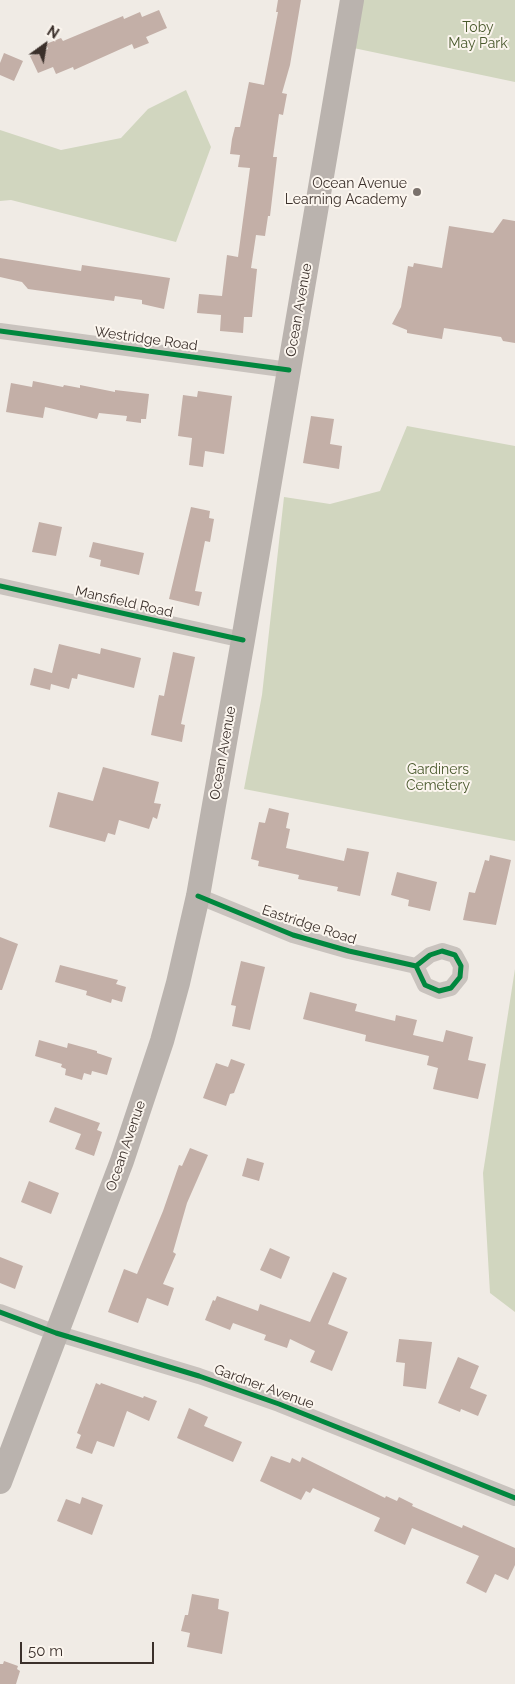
<!DOCTYPE html>
<style>
body{margin:0}
#map{position:relative;width:515px;height:1684px;overflow:hidden;background:#f0ebe5;font-family:Raleway,sans-serif}
canvas{display:block}
.north{position:absolute;left:20px;top:20px;width:50px;height:50px;-webkit-text-stroke:4px #fbf5ee;paint-order:stroke;rotate:32deg;font-size:14px;font-weight:700;line-height:20px;text-align:center;color:#3b302b}
.north::after{content:'';display:block;margin:auto;width:18px;height:22px;background:#3b302b;clip-path:polygon(50% 0,100% 100%,50% 72%,0 100%)}
.scale{position:absolute;left:20px;top:1642px;width:134px;height:22px;box-sizing:border-box;border:2px solid #3b302b;border-top:0;padding-left:6px;font-size:15px;line-height:18px;white-space:nowrap;color:#3b302b;-webkit-text-stroke:4px #fbf5ee;paint-order:stroke}
</style>
<div id="map">
<canvas width="515" height="1684"></canvas>
<div class="north">N</div>
<div class="scale">50 m</div>
</div>
<script>
const ctx = document.querySelector('canvas').getContext('2d');
ctx.lineJoin = 'round';
function paint(path, color) {
  ctx.fillStyle = color;
  ctx.fill(path, 'evenodd');
}
function shape(rows) {
  const path = new Path2D();
  for (const r of rows) {
    path.moveTo(r[0], r[1]);
    for (let i = 2; i < r.length; i += 2) path.lineTo(r[i], r[i + 1]);
  }
  return path;
}
function strokePath(path, color, width, dash) {
  ctx.strokeStyle = color;
  ctx.lineWidth = width;
  ctx.lineCap = dash ? 'butt' : 'round';
  ctx.setLineDash(dash || []);
  ctx.stroke(path);
}
function drawText(font, color, halo, rows, align = 'center') {
  ctx.font = font + ' Raleway,sans-serif';
  ctx.lineWidth = 4;
  ctx.setLineDash([]);
  ctx.textBaseline = 'middle';
  ctx.strokeStyle = halo;
  ctx.fillStyle = color;
  for (const [text, x, y, turn = 0] of rows) {
    ctx.save();
    ctx.translate(x, y);
    ctx.rotate((+turn || 0) * Math.PI / 180);
    ctx.textAlign = isNaN(turn) ? turn : align;
    if (halo) ctx.strokeText(text, 0, 0);
    ctx.fillText(text, 0, 0);
    ctx.restore();
  }
}
paint(shape([
 [352,0,515,0,515,82,344,46],
 [186,90,211,147,176,242,11,200,0,201,0,130,61,150,121,138,148,109],
 [407,426,515,446,515,841,244,789,262,695,284,497,330,504,380,491],
 [515,969,515,1312,490,1293,483,1173]
]), '#d1d6bf');
paint(shape([
 [278,0,301,0,290,65,282,93,287,94,283,115,279,114,273,157,277,157,270,216,268,216,265,236,256,235,251,268,257,269,252,317,244,317,243,333,220,331,221,315,197,313,199,294,222,296,227,255,238,257,250,168,238,167,240,155,230,154,232,139,235,127,240,127,249,82,264,85,278,12,276,12],
 [159,10,167,28,146,37,149,43,134,49,132,44,74,70,73,67,56,74,53,67,38,73,30,56,48,49,46,44,61,38,63,41,123,16,124,19,140,12,142,17],
 [4,53,23,61,14,81,0,75,0,63],
 [503,219,515,221,515,343,503,341,501,337,444,328,442,339,407,333,407,330,392,324,401,307,408,266,413,267,414,263,442,268,449,226,493,233],
 [0,258,81,271,82,265,170,278,164,309,142,304,142,300,115,296,114,301,28,289,22,282,0,277],
 [33,381,63,387,64,385,80,388,80,385,115,392,115,390,149,394,146,419,141,419,141,423,126,421,127,416,99,413,97,419,45,407,43,418,6,412,11,383,32,387],
 [198,391,232,396,224,454,205,451,203,467,189,465,192,438,178,436,183,395,197,397],
 [311,416,334,419,330,444,342,446,339,469,303,463],
 [191,507,210,511,209,518,214,519,210,542,205,541,195,591,202,592,199,606,169,599],
 [39,522,62,527,56,556,32,552],
 [93,542,144,553,139,575,100,566,101,560,89,557],
 [59,644,100,654,101,648,141,658,134,688,78,674,77,679,72,678,69,689,51,684,50,690,30,685,34,668,52,673],
 [173,652,195,657,181,724,185,725,182,742,151,735,159,695,164,696],
 [103,767,159,782,154,803,161,804,157,819,153,817,149,829,119,820,115,835,108,833,105,842,49,827,58,792,93,801],
 [269,808,289,813,286,828,290,829,286,848,344,861,347,848,369,852,360,896,337,891,338,887,298,879,299,875,258,866,259,861,251,859,259,822,265,823],
 [490,855,511,860,496,925,463,920,469,892,475,893,485,860,489,861],
 [397,872,437,882,430,911,408,906,409,900,391,895],
 [0,937,18,944,2,990,0,990],
 [241,961,265,967,250,1030,232,1026,236,1006,231,1005],
 [60,965,118,980,116,984,126,987,122,1002,112,999,111,1003,86,995,87,991,55,982],
 [310,992,357,1004,355,1011,395,1021,396,1015,417,1020,413,1035,443,1042,446,1030,473,1037,468,1060,486,1064,478,1099,433,1089,438,1068,427,1065,429,1056,365,1041,366,1035,303,1019],
 [39,1040,67,1048,68,1043,97,1051,97,1053,112,1058,107,1075,92,1071,91,1075,84,1073,82,1080,65,1075,66,1069,61,1067,62,1064,35,1056],
 [231,1059,245,1064,234,1093,230,1094,226,1106,203,1098,216,1063,228,1067],
 [55,1107,100,1123,97,1130,102,1132,94,1156,75,1149,81,1134,49,1122],
 [190,1148,208,1155,187,1203,173,1252,176,1254,163,1284,174,1288,168,1306,147,1298,138,1323,108,1312,124,1269,137,1274,163,1211,179,1165,182,1166],
 [247,1158,264,1163,259,1181,242,1176],
 [29,1181,59,1193,51,1214,21,1202],
 [270,1248,290,1257,281,1279,260,1270],
 [0,1257,23,1266,15,1289,0,1283],
 [333,1272,347,1278,328,1324,348,1332,332,1371,310,1362,315,1351,290,1339,287,1348,264,1340,266,1335,233,1323,230,1330,205,1320,213,1300,215,1301,217,1296,258,1311,260,1304,310,1322],
 [399,1339,432,1342,426,1389,403,1386,405,1363,396,1362],
 [458,1357,479,1366,470,1388,487,1395,478,1416,461,1409,460,1412,438,1403],
 [96,1383,100,1385,101,1383,143,1398,144,1396,157,1401,149,1421,127,1411,114,1447,97,1441,92,1454,76,1448,81,1435,77,1433],
 [189,1408,208,1417,204,1426,242,1442,233,1462,177,1438],
 [271,1456,290,1463,292,1458,300,1462,302,1457,385,1498,386,1496,397,1501,399,1497,413,1504,412,1506,462,1528,463,1525,515,1548,515,1565,508,1580,495,1574,486,1593,466,1583,479,1556,412,1528,405,1545,374,1531,380,1518,313,1488,310,1493,306,1491,301,1500,260,1481],
 [82,1497,103,1505,92,1535,57,1521,66,1499,80,1504],
 [192,1594,219,1599,218,1609,229,1612,222,1654,187,1647,190,1633,181,1631,185,1615,188,1615],
 [4,1661,18,1666,17,1669,20,1671,16,1684,0,1684,0,1664,3,1664]
]), '#c3afa7');
strokePath(shape([
 [0,331,289,370],
 [0,586,243,640],
 [198,896,293,935,349,951,416,966,425,985,439,991,451,988,460,977,461,966,455,955,442,951,430,955,416,966],
 [0,1312,56,1333,199,1376,279,1404,515,1498]
]), '#c9c3be', 16);
strokePath(shape([
 [0,1482,122,1161,162,1041,178,983,198,896,243,640,352,0]
]), '#bab3ae', 24);
strokePath(shape([
 [0,331,289,370],
 [0,586,243,640],
 [198,896,293,935,349,951,416,966,425,985,439,991,451,988,460,977,461,966,455,955,442,951,430,955,416,966],
 [0,1312,56,1333,199,1376,279,1404,515,1498]
]), '#00873e', 5);
for (const [x, y, r, color] of [
 [417,192,5,"#7a716c"]
]) {
  const dot = new Path2D();
  dot.arc(x, y, r, 0, 2 * Math.PI);
  ctx.fillStyle = color;
  ctx.fill(dot);
  strokePath(dot, '#fbf5ee', 2);
}
drawText('14px', '#4a5a2e', '#fbf5ee', [
 ["Toby",478,28],
 ["May Park",478,44],
 ["Gardiners",438,770],
 ["Cemetery",438,786]
]);
drawText('14px', '#3b302b', '#fbf5ee', [
 ["Ocean Avenue",407,184],
 ["Learning Academy",407,200]
], 'right');
drawText('14px', '#3b302b', '#fbf5ee', [
 ["Ocean Avenue",299,310,-80],
 ["Westridge Road",146,339,8],
 ["Mansfield Road",124,602,13],
 ["Ocean Avenue",223,753,-80],
 ["Eastridge Road",309,925,18],
 ["Ocean Avenue",126,1146,-71],
 ["Gardner Avenue",264,1387,20]
]);
</script>
